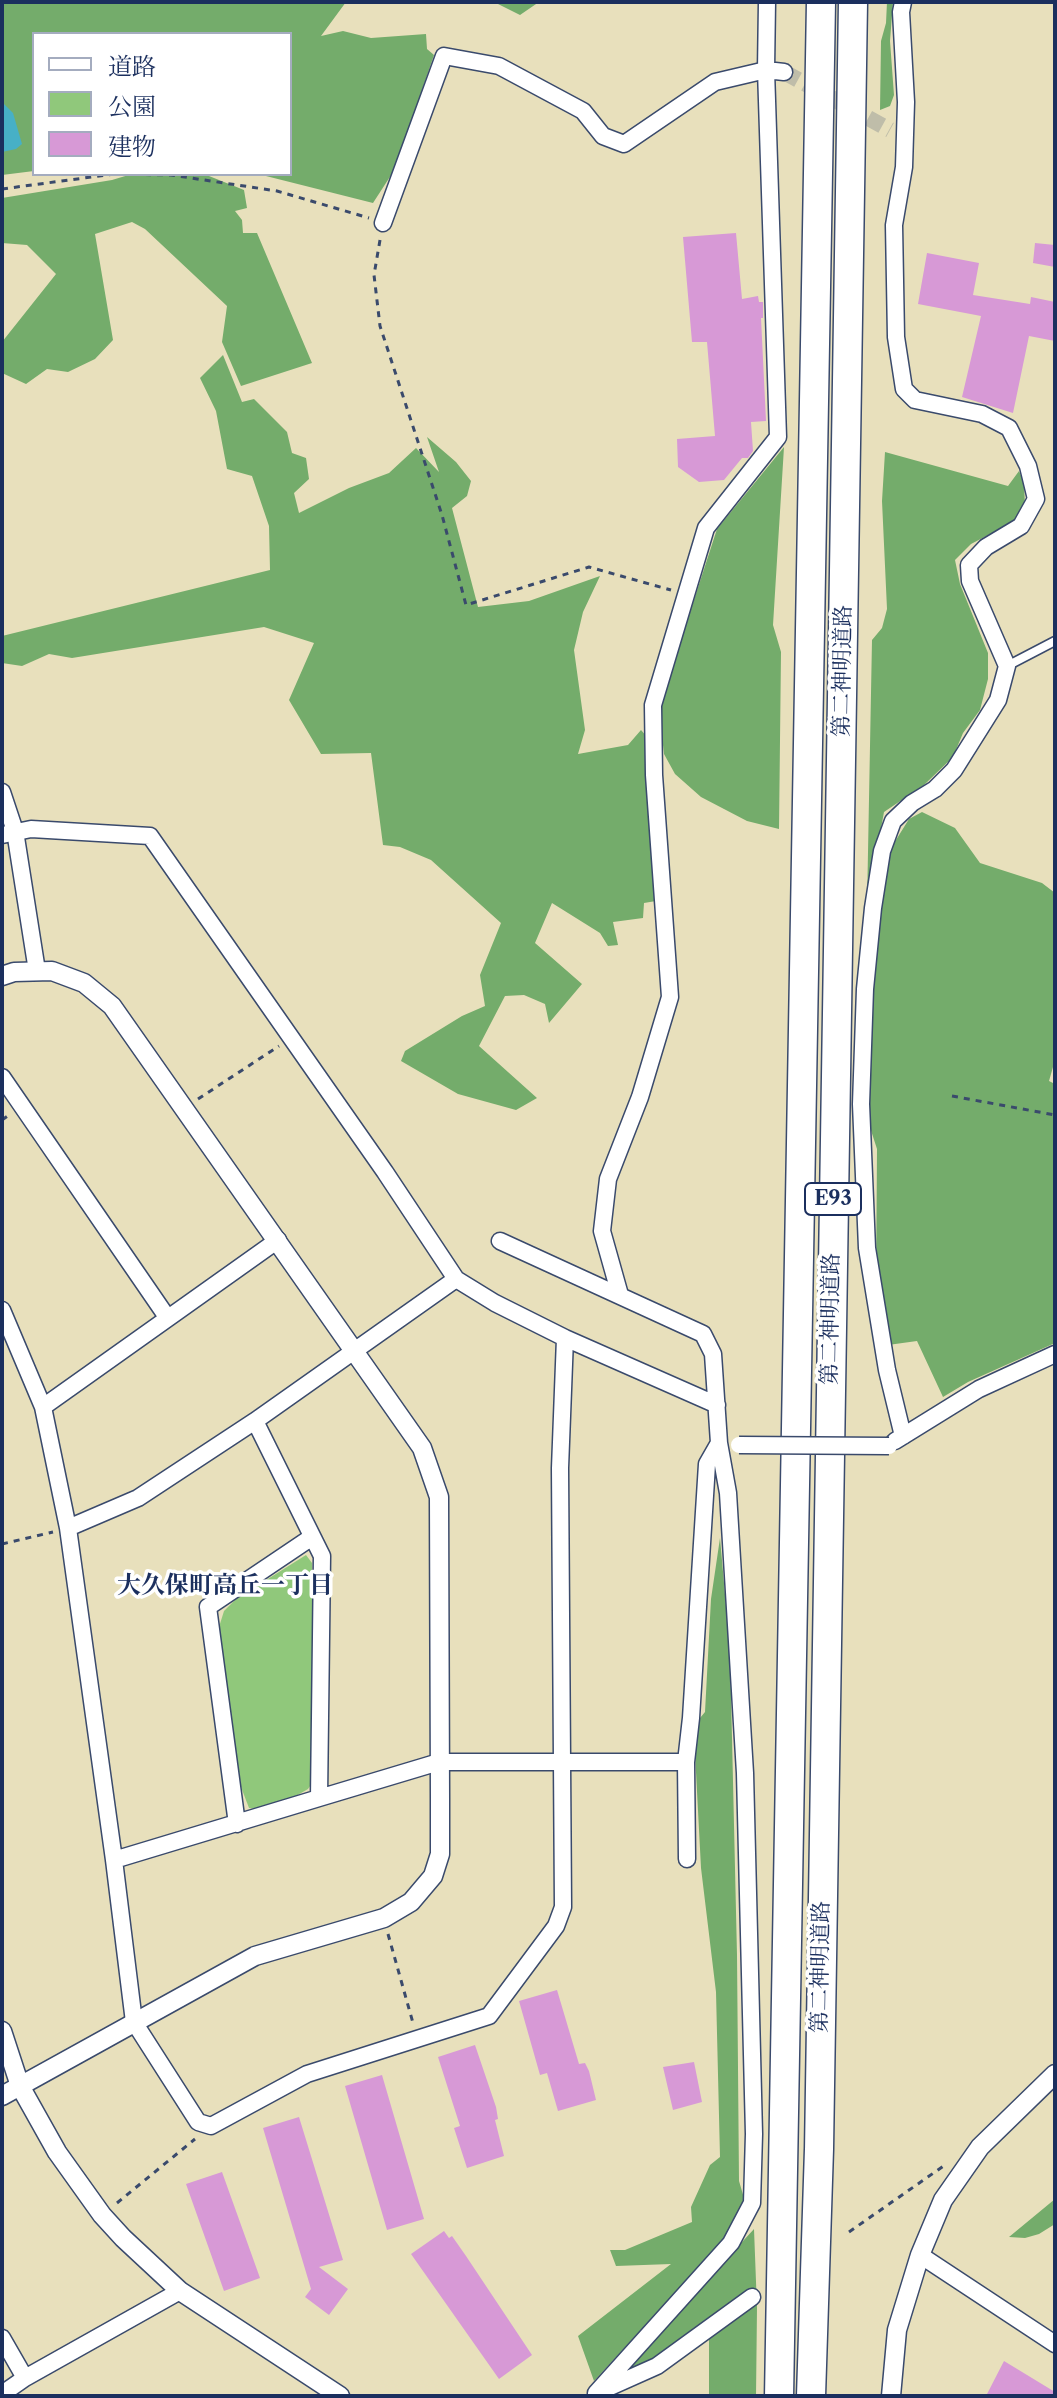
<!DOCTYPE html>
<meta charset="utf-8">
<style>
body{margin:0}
#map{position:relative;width:1057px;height:2398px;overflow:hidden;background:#e8e0bc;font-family:"Libre Caslon Text","Noto Serif JP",serif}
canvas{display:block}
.frame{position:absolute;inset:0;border:4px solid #1b2f5e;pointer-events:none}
.legend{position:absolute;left:32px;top:32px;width:260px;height:144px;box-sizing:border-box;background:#fff;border:2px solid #a4acbf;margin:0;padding:10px 14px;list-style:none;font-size:24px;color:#1b2f5e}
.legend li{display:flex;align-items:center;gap:16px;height:40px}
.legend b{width:40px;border:2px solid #a4acbf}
</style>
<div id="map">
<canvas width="1057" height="2398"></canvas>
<div class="frame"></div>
<ul class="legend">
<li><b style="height:10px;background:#fff"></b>道路</li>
<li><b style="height:22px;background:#90c87b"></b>公園</li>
<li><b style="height:22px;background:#d799d6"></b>建物</li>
</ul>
</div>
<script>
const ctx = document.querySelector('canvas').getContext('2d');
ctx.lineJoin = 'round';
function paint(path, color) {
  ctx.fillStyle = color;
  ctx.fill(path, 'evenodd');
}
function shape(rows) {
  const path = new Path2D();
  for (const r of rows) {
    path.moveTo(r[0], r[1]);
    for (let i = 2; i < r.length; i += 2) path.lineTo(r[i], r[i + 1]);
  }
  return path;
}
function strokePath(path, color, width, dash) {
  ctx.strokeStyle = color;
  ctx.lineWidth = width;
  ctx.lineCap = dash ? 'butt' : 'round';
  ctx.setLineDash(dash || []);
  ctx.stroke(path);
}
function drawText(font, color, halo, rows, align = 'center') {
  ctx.font = font + ' "Libre Caslon Text","Noto Serif JP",serif';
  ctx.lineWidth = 7;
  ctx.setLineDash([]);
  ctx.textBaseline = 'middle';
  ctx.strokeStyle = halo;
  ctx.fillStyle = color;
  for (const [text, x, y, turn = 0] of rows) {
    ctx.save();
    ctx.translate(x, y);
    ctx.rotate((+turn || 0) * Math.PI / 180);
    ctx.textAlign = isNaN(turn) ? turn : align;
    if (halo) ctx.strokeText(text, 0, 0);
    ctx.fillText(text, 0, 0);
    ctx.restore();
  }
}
paint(shape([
 [306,1555,312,1563,313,1782,308,1789,289,1800,256,1809,249,1808,241,1787,219,1627,224,1611,236,1599]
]), '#90c87b');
paint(shape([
 [2,2,346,2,321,36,343,31,371,38,426,34,427,49,434,55,395,169,373,203,258,174,290,174,290,34,34,34,34,171,2,175],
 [494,2,539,2,520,15],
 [887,2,893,2,890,41,894,95,890,106,880,110,881,41,886,23],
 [132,174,204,174,244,190,247,208,235,211,242,220,243,233,257,233,312,363,241,386,222,342,227,306,145,229,132,222,95,234,113,340,95,359,68,372,47,369,26,384,2,373,2,342,56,274,27,245,2,243,2,198,112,180],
 [223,355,242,402,254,399,287,432,292,453,306,458,309,479,294,493,299,513,349,488,389,473,416,448,439,472,427,437,456,462,471,481,467,496,452,508,478,607,529,601,600,576,583,612,574,650,585,730,578,754,628,745,641,730,648,738,656,901,644,903,643,918,613,922,618,945,608,946,600,933,552,903,535,943,582,984,549,1023,545,1004,524,995,505,996,479,1046,537,1098,516,1110,458,1094,401,1061,405,1051,462,1016,485,1006,480,975,501,923,431,860,400,847,383,845,371,753,321,754,289,700,314,643,264,627,72,658,49,654,22,666,2,663,2,636,270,570,269,526,252,476,227,469,216,411,200,378],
 [784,447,773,625,781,652,779,829,747,821,701,797,675,774,664,754,661,727,662,699,668,668,682,637,717,529],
 [885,452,1008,486,1019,471,1024,483,1025,506,1013,522,971,544,955,560,960,584,988,653,988,679,980,710,963,733,953,757,924,785,884,812,867,905,872,640,882,628,887,609,882,501],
 [922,812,955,828,980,863,1042,883,1055,893,1055,1060,1049,1081,1055,1084,1055,1343,968,1382,943,1397,917,1341,888,1345,876,1288,877,1149,867,1118,870,1011,880,911,891,848,909,819],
 [720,1538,730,1651,737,1955,739,2181,744,2198,729,2234,594,2381,578,2336,671,2264,616,2266,610,2250,625,2250,692,2222,691,2207,710,2165,720,2157,716,1992,701,1868,695,1753,700,1718,705,1712,711,1599],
 [1055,2199,1055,2224,1039,2234,1025,2238,1009,2237],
 [754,2229,757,2308,756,2396,709,2396,709,2331,656,2360,622,2373]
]), '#74ac6b');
paint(shape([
 [2,102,13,113,22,144,16,149,2,152]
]), '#47b0c6');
paint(shape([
 [736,233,742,299,758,296,759,302,763,302,763,318,761,318,766,421,751,422,753,451,748,458,742,458,724,480,699,482,678,467,677,439,715,436,707,342,692,342,683,237],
 [1035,243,1055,245,1055,267,1033,263],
 [927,253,979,263,973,295,1030,304,1031,297,1055,302,1055,341,1029,336,1013,413,962,397,981,316,918,304],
 [557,1990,579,2064,585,2063,589,2071,596,2100,558,2111,547,2073,540,2075,519,2001],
 [475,2045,496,2107,498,2119,495,2120,504,2156,467,2168,454,2128,460,2126,438,2057],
 [694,2062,702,2102,673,2110,663,2067],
 [382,2075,424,2219,387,2230,345,2086],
 [299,2117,343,2260,319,2267,348,2289,329,2315,305,2297,311,2289,263,2128],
 [222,2172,260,2278,224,2291,186,2184],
 [444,2231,449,2238,452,2236,466,2256,532,2355,499,2379,411,2254],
 [1004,2361,1055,2392,1055,2396,986,2396]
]), '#d799d6');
strokePath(shape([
 [784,72,890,130]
]), '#bfbda9', 16, [16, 8]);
const service = shape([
 [1007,666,1055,641]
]);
const minor = shape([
 [903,2,901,12,906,102,904,167,894,225,896,337,904,389,915,400,982,414,1009,428,1028,466,1036,499,1021,526,986,547,969,565,970,581,1007,666,998,700,954,770,935,789,912,803,893,821,882,851,873,908,865,989,861,1104,867,1248,887,1370,903,1436],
 [383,223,444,56,499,66,583,111,603,136,624,144,715,82,766,70,784,72],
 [2,792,15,831,37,971],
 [2,835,31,829,150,836,385,1172,456,1279,495,1303,565,1338,717,1405],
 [2,1077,167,1317],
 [500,1241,703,1334,713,1354,719,1443,728,1493,745,1773,754,2134,752,2203,731,2243,596,2393],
 [620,1295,602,1231,608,1179,640,1097,670,997,654,775,653,705,706,528,778,437,766,70,767,2],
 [2,1310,43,1407,68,1528,114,1860,134,2022,198,2122,211,2126,307,2074,489,2016,556,1926,563,1907,560,1468,565,1338],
 [43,1407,278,1240],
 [255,1421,456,1279],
 [895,1441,979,1389,1055,1354],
 [68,1528,138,1498,255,1421,322,1556,319,1798,114,1860],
 [319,1798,439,1762,686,1762],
 [237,1824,208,1607,312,1537],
 [687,1859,686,1762,691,1718,707,1464,719,1443],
 [920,2255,1055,2344],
 [2,2338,25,2378],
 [601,2391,657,2366,752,2297],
 [2,2394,25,2378,180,2291]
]);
const tertiary = shape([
 [2,976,14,972,52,971,84,983,112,1006,422,1448,439,1497,440,1798,440,1854,433,1876,411,1902,384,1918,255,1956,2,2096],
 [2,2031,20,2086,57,2152,102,2215,123,2238,180,2291,340,2396],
 [891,2396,897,2330,920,2255,943,2200,980,2147,1055,2074]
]);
const motorway = shape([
 [779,2396,821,2],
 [811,2396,819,2149,853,2]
]);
strokePath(service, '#3a4a6c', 11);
strokePath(minor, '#3a4a6c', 19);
strokePath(tertiary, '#3a4a6c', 21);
strokePath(motorway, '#3a4a6c', 31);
strokePath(shape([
 [2,189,114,174,171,175,277,191,369,218],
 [380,240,374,275,380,326,442,515,466,605,589,567,671,590],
 [952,1096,1055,1115],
 [198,1099,279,1046],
 [2,1120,9,1115],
 [2,1544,53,1532],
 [388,1934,413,2023],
 [117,2203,195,2139],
 [849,2232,945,2165]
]), '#3a4a6c', 3, [6, 6]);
strokePath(service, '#fff', 8);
strokePath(minor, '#fff', 16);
strokePath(tertiary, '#fff', 18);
strokePath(motorway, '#fff', 28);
const minorBridge = shape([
 [739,1445,889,1446]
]);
strokePath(minorBridge, '#3a4a6c', 19, []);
strokePath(minorBridge, '#fff', 16);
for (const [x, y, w] of [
 [833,1199,56]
]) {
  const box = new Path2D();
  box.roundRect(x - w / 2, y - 16, w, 32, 6);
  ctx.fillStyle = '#fff';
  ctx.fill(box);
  strokePath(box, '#1b2f5e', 2);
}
drawText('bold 20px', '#1b2f5e', null, [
 ["E93",833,1199]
]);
drawText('22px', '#1b2f5e', '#fff', [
 ["第二神明道路",843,671,-89],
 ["第二神明道路",831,1319,-89],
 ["第二神明道路",821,1967,-89]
]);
drawText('bold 24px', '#1b2f5e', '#fff', [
 ["大久保町高丘一丁目",225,1586]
]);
</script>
